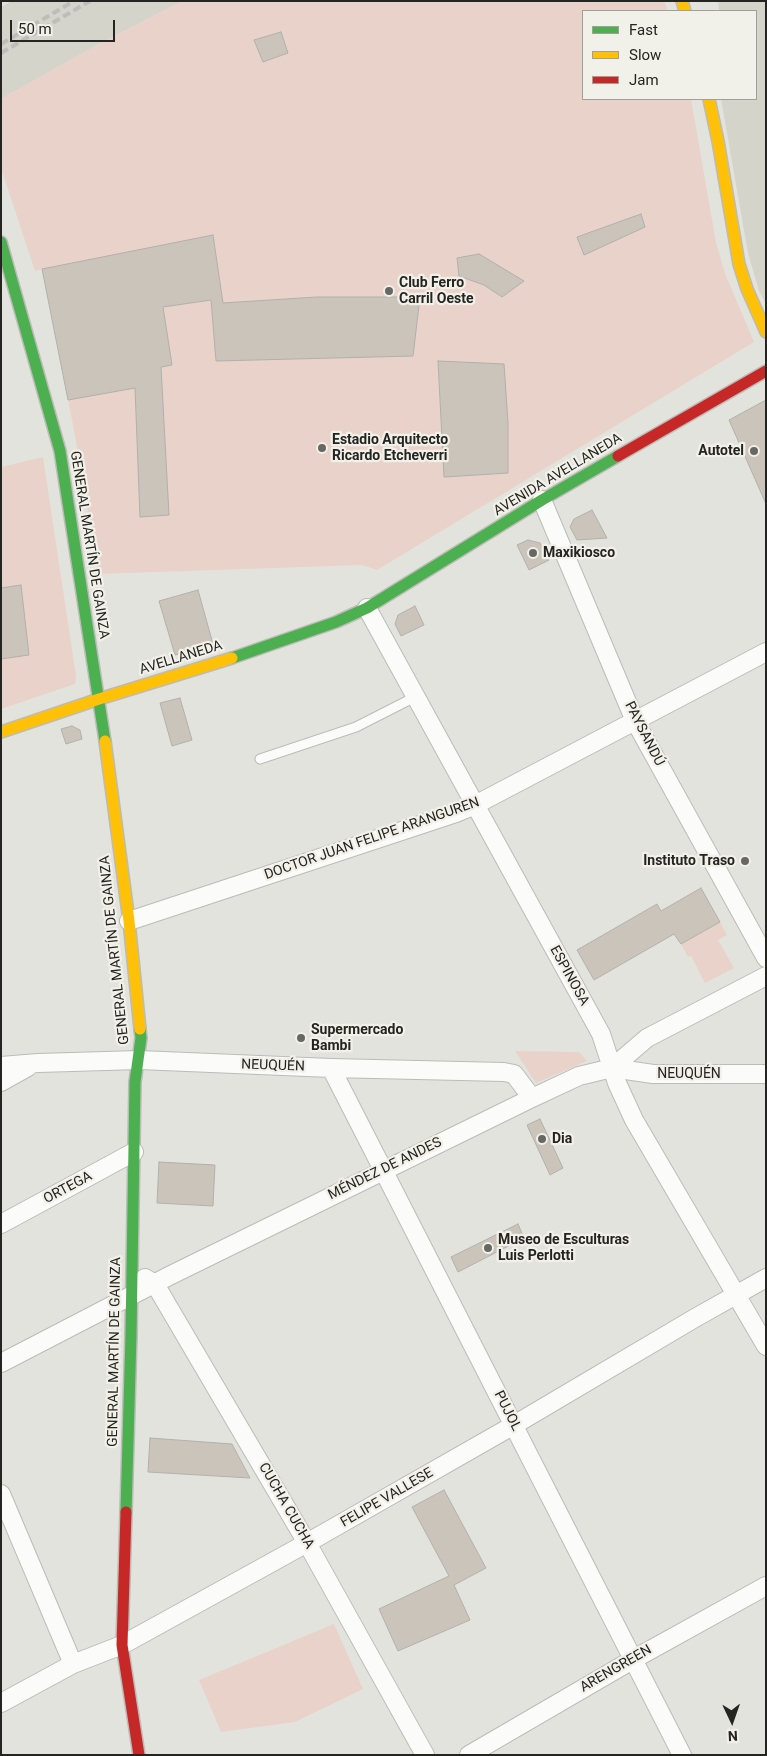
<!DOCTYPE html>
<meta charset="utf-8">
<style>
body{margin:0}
#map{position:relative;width:767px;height:1756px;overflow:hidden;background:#e3e3de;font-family:Roboto,sans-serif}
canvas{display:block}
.frame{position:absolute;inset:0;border:2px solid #242421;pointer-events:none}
.legend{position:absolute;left:582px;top:10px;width:175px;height:90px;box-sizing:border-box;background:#f2f1e9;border:1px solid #a09f99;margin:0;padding:6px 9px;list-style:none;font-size:15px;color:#242421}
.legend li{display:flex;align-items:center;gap:10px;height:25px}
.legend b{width:25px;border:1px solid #a09f99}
.north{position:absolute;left:707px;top:1696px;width:50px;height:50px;-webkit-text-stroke:4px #f2f1e9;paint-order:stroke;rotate:177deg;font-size:14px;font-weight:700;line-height:20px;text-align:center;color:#242421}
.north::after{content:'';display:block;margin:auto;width:18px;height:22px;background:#242421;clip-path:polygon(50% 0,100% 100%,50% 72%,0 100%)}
.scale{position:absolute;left:10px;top:20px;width:105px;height:22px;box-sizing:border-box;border:2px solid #242421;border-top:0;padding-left:6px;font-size:15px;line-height:18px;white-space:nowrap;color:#242421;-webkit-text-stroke:4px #f2f1e9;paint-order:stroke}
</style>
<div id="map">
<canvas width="767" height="1756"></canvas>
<div class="frame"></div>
<ul class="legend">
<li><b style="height:6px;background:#4caf50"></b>Fast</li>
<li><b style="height:6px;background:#ffc107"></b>Slow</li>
<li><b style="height:6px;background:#c62828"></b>Jam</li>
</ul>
<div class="north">N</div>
<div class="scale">50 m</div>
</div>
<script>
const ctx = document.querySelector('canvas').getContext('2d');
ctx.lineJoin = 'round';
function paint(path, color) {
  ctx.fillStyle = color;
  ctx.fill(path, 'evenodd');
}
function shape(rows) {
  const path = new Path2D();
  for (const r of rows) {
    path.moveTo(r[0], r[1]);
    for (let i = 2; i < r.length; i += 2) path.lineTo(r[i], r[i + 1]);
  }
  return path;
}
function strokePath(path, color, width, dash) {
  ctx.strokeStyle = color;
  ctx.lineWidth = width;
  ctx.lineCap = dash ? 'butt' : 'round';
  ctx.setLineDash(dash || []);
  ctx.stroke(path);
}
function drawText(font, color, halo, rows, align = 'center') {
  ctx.font = font + ' Roboto,sans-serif';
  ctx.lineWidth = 4.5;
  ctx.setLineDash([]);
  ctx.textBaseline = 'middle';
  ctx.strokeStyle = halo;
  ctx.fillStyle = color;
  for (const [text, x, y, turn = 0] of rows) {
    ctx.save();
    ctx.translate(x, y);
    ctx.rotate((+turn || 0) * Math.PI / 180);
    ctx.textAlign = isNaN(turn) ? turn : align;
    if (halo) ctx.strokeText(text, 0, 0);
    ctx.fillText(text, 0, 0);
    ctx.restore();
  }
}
paint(shape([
 [12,1,183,1,106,40,1,99,1,7],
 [718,1,766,1,766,304,759,291,748,253,721,99,756,99,756,11,719,11]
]), '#d5d4ca');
paint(shape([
 [183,1,664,1,668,11,583,11,583,99,691,99,716,243,726,276,754,342,377,570,362,565,98,574,74,430,42,269,35,271,1,168,1,99,106,40],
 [43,457,76,676,75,684,1,709,1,467],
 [720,922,727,935,718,940,734,968,705,983,691,956,688,957,681,944],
 [515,1051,579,1052,587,1061,536,1083],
 [334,1624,363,1689,295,1722,221,1732,199,1680]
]), '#e9d2c9');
const building = shape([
 [281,32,288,53,263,62,254,40,281,32],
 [641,214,645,227,584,255,577,237,641,214],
 [213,235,223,303,317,297,420,297,413,356,216,361,211,300,163,307,172,365,161,367,169,515,140,517,135,388,68,400,42,269,213,235],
 [479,254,524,281,502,297,484,285,459,276,457,258,479,254],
 [438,361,504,364,508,423,508,473,444,477,438,361],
 [766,400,766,504,729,420,766,400],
 [592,510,607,538,577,540,570,527,574,519,592,510],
 [528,540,540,543,549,560,529,570,517,545,528,540],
 [21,585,29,655,1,659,1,588,21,585],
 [198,590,213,644,175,655,159,601,198,590],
 [415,606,424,625,401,636,395,624,398,615,415,606],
 [180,698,192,740,172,746,160,703,180,698],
 [72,726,80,730,82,739,66,744,61,729,72,726],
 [701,888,720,922,681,944,674,934,594,980,577,950,657,904,661,911,701,888],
 [540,1119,563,1168,550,1175,527,1125,540,1119],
 [159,1162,215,1165,213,1206,157,1203,159,1162],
 [518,1224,524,1238,458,1272,451,1257,518,1224],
 [150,1438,232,1444,250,1478,148,1472,150,1438],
 [444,1490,486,1568,454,1585,470,1620,398,1651,379,1609,449,1576,412,1507,444,1490]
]);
paint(building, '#cbc4ba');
strokePath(building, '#b2b0ad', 1);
const lane = shape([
 [260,759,356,727,415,697]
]);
const street = shape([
 [542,500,635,721,766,958],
 [367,608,601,1034,617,1083,634,1120,766,1346],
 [129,921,456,813,475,805,766,652],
 [1,1066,38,1063,139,1060,331,1068,504,1072,514,1074,532,1098],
 [331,1068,682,1755],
 [612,1068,653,1074,766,1074],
 [1,1082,28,1067],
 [1,1224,134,1152],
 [145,1278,155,1284,307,1543,425,1755],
 [1,1363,169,1276,532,1098,579,1076,612,1068,647,1038,766,976],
 [1,1494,73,1664],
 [1,1703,73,1664,122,1645,307,1543,514,1425,695,1318,766,1278],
 [469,1755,634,1659,766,1586]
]);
const fast = shape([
 [1,242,60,451,105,741],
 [232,658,336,622,367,608,542,500,618,456],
 [126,1512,131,1335,135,1082,141,1038,140,1029]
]);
const slow = shape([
 [682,1,685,11],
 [709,99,718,141,739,264,747,289,766,332],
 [1,732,99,699,232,658],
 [105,741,129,921,140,1029]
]);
const jam = shape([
 [618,456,766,371],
 [126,1512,122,1645,139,1755]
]);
strokePath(lane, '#bbbbb8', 11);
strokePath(street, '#bbbbb8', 20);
strokePath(fast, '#bbbbb8', 14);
strokePath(slow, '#bbbbb8', 14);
strokePath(jam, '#bbbbb8', 14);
strokePath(lane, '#fbfbfa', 9);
strokePath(street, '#fbfbfa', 18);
strokePath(fast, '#4caf50', 11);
strokePath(slow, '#ffc107', 11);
strokePath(jam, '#c62828', 11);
strokePath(shape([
 [1,44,74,1],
 [1,53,90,1]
]), '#bdbdbc', 4, [8, 4]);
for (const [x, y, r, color] of [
 [389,291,5,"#676763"],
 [322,448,5,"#676763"],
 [754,451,5,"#676763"],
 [533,553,5,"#676763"],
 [745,861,5,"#676763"],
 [301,1038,5,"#676763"],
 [542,1139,5,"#676763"],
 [488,1248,5,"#676763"]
]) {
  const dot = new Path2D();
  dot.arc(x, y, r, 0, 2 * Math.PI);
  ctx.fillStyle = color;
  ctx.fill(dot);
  strokePath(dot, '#f2f1e9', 2);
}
drawText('bold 14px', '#242421', '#f2f1e9', [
 ["Club Ferro",399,283],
 ["Carril Oeste",399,299],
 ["Estadio Arquitecto",332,440],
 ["Ricardo Etcheverri",332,456],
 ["Autotel",744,451,"right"],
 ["Maxikiosco",543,553],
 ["Instituto Traso",735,861,"right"],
 ["Supermercado",311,1030],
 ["Bambi",311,1046],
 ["Dia",552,1139],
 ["Museo de Esculturas",498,1240],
 ["Luis Perlotti",498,1256]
], 'left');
drawText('14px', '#242421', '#f2f1e9', [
 ["AVENIDA AVELLANEDA",558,475,-31],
 ["GENERAL MARTÍN DE GAINZA",89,545,81],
 ["AVELLANEDA",181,658,-17],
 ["PAYSANDÚ",644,734,63],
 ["DOCTOR JUAN FELIPE ARANGUREN",372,839,-19],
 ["GENERAL MARTÍN DE GAINZA",115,950,-96],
 ["ESPINOSA",569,976,61],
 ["NEUQUÉN",273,1066,2],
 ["NEUQUÉN",689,1074],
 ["MÉNDEZ DE ANDES",385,1169,-26],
 ["ORTEGA",68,1188,-28],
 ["GENERAL MARTÍN DE GAINZA",115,1352,-89],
 ["PUJOL",507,1411,63],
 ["FELIPE VALLESE",387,1498,-30],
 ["CUCHA CUCHA",286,1506,60],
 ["ARENGREEN",616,1669,-30]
]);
</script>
